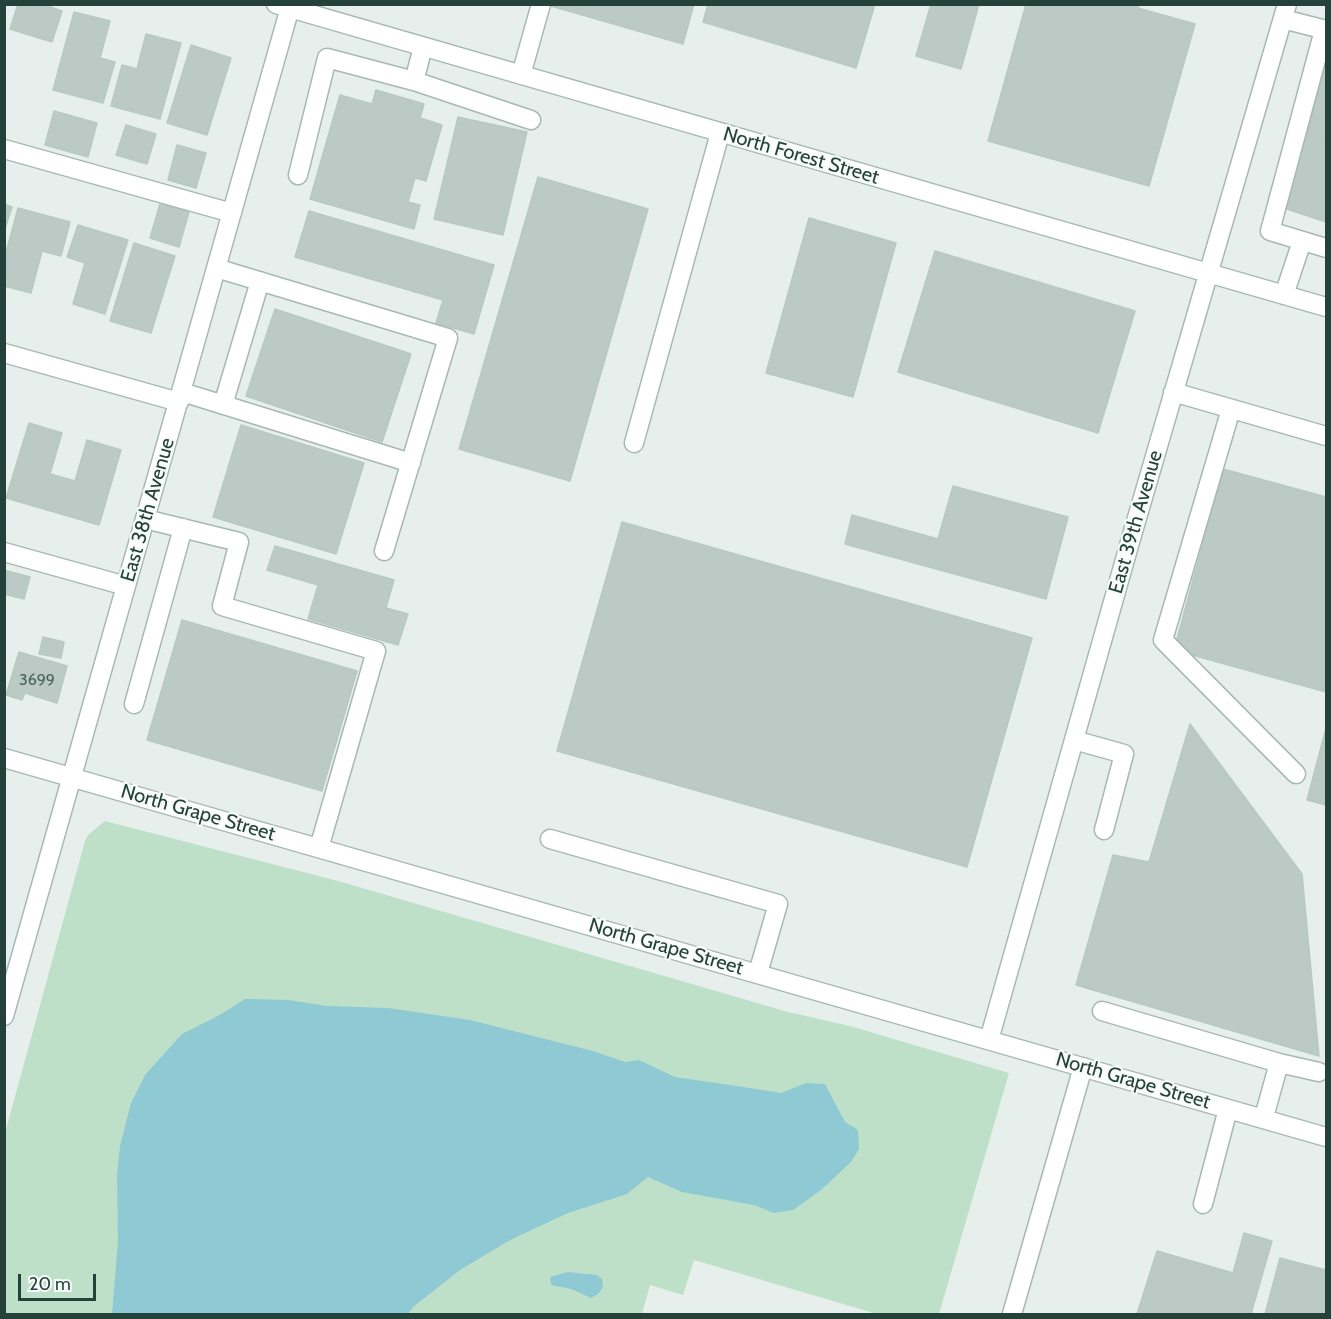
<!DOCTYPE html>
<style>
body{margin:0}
#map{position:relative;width:1331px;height:1319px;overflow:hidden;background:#e6efeb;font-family:Cabin,sans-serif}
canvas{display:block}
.frame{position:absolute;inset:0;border:6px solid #24423a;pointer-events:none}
.scale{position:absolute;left:18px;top:1274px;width:78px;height:27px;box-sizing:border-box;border:3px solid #24423a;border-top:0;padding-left:8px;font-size:18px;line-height:21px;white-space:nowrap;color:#24423a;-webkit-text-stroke:4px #f7fbf9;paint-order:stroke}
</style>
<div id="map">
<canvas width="1331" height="1319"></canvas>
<div class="frame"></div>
<div class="scale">20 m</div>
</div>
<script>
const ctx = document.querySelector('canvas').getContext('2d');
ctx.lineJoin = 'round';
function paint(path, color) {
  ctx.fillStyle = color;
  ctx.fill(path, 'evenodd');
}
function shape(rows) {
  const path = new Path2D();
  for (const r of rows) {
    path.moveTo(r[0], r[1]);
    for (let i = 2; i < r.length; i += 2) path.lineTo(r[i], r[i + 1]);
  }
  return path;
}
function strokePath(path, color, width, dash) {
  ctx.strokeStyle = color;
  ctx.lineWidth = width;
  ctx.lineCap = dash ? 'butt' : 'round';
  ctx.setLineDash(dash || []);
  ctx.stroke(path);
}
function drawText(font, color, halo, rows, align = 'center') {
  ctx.font = font + ' Cabin,sans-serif';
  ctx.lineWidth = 4.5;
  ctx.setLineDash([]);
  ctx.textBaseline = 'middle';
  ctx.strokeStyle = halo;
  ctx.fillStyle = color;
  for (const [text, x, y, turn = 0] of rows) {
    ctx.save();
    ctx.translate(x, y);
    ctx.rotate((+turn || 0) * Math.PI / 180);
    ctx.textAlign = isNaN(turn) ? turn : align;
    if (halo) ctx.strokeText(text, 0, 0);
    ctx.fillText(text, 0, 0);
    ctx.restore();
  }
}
paint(shape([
 [105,821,338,881,788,1012,850,1026,1009,1073,939,1314,877,1314,694,1260,683,1295,650,1285,642,1314,5,1314,5,1133,85,841,88,835]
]), '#bfe0c8');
paint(shape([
 [245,999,289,1000,327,1006,388,1008,470,1020,593,1051,625,1062,639,1060,675,1077,737,1086,781,1093,806,1083,825,1084,845,1122,858,1130,859,1149,851,1162,821,1190,793,1210,774,1213,754,1205,682,1192,648,1177,627,1194,568,1213,510,1240,460,1270,413,1307,408,1314,112,1314,118,1241,117,1176,120,1146,131,1103,145,1075,182,1034,218,1016],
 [568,1272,597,1275,602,1279,603,1287,598,1294,591,1298,571,1289,551,1285,550,1277]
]), '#8ec9d4');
const building = shape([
 [18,4,42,4,62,11,52,42,10,29,18,4],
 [544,4,694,4,683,44,544,4],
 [708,4,875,4,856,68,703,22,708,4],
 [931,4,979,4,961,69,916,56,931,4],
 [1026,4,1139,4,1138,8,1195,24,1149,186,988,141,1026,4],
 [74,12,110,21,100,58,115,62,103,103,53,90,74,12],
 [146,34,181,43,160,119,111,106,122,65,137,69,146,34],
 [191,45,231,58,207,135,167,123,191,45],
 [1326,62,1326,141,1307,135,1326,62],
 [376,90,424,104,420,118,442,125,426,181,415,178,408,202,420,205,414,229,310,199,340,95,372,104,376,90],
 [54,111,97,123,88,157,45,145,54,111],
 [458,117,527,132,503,235,434,219,458,117],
 [126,125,156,134,147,164,116,155,126,125],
 [1307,135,1326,141,1326,222,1284,208,1307,135],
 [177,145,206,153,196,188,168,180,177,145],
 [538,177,648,209,570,481,459,449,538,177],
 [4,204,12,207,4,232,4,204],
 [160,204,189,212,179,247,150,238,160,204],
 [18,208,70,222,61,256,42,251,31,293,4,286,4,260,18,208],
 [309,211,494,265,474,334,436,323,443,300,295,257,309,211],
 [809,218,896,243,853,397,766,373,809,218],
 [78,225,128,240,105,314,73,304,85,263,67,257,78,225],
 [134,243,175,256,151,333,110,321,134,243],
 [935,251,1135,311,1098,433,898,372,935,251],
 [275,309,411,354,382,442,246,396,275,309],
 [29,423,62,433,50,474,75,481,87,440,121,450,99,525,6,498,29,423],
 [241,425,364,463,336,554,213,517,241,425],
 [1223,469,1326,497,1326,692,1174,650,1223,469],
 [953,486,1068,517,1046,599,845,544,852,515,938,539,953,486],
 [622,522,1032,638,967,867,557,751,622,522],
 [275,546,394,580,386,608,408,614,398,645,308,619,318,585,267,570,275,546],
 [4,570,30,577,24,599,4,594,4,570],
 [182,620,357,671,322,791,147,740,182,620],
 [43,637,64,642,61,658,39,654,43,637],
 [19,652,67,666,57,703,25,693,22,700,6,695,19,652],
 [1190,724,1302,874,1319,1056,1076,985,1113,855,1149,862,1190,724],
 [1326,728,1326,805,1307,800,1326,728],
 [1244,1233,1272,1241,1251,1314,1137,1314,1157,1251,1233,1273,1244,1233],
 [1280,1258,1326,1270,1326,1314,1265,1314,1280,1258]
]);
paint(building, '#bbcac4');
strokePath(building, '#b8c9c2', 1.5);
const minor = shape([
 [276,4,1326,307],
 [1283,19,1326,30],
 [1324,30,1270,231,1326,248],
 [521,75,541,4],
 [414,81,423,47],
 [4,149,232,213],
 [298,175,327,58,414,81,531,120],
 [216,268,448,338,384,551],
 [1284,295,1302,241],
 [4,353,179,402],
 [182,392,411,463],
 [1173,392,1326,436],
 [223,405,260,281],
 [1231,409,1163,640,1296,774],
 [634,443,720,133],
 [145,519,239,542,222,606,376,651,319,848],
 [4,552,126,586],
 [134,704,183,528],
 [1074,740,1124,754,1104,830],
 [4,758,1326,1137],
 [550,839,778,904,758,973],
 [1102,1011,1279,1063,1319,1072],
 [4,1016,291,4],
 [989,1040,1130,542,1287,4],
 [1264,1117,1279,1063],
 [1203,1204,1228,1109],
 [1012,1314,1083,1067]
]);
strokePath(minor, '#a8b8b2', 21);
strokePath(minor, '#fff', 18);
drawText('16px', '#4a645c', null, [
 ["3699",37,680]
]);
drawText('20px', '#24423a', '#f7fbf9', [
 ["North Forest Street",801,156,16],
 ["East 38th Avenue",148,510,-74],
 ["East 39th Avenue",1136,522,-74],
 ["North Grape Street",198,813,16],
 ["North Grape Street",666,947,16],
 ["North Grape Street",1133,1081,16]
]);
</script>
